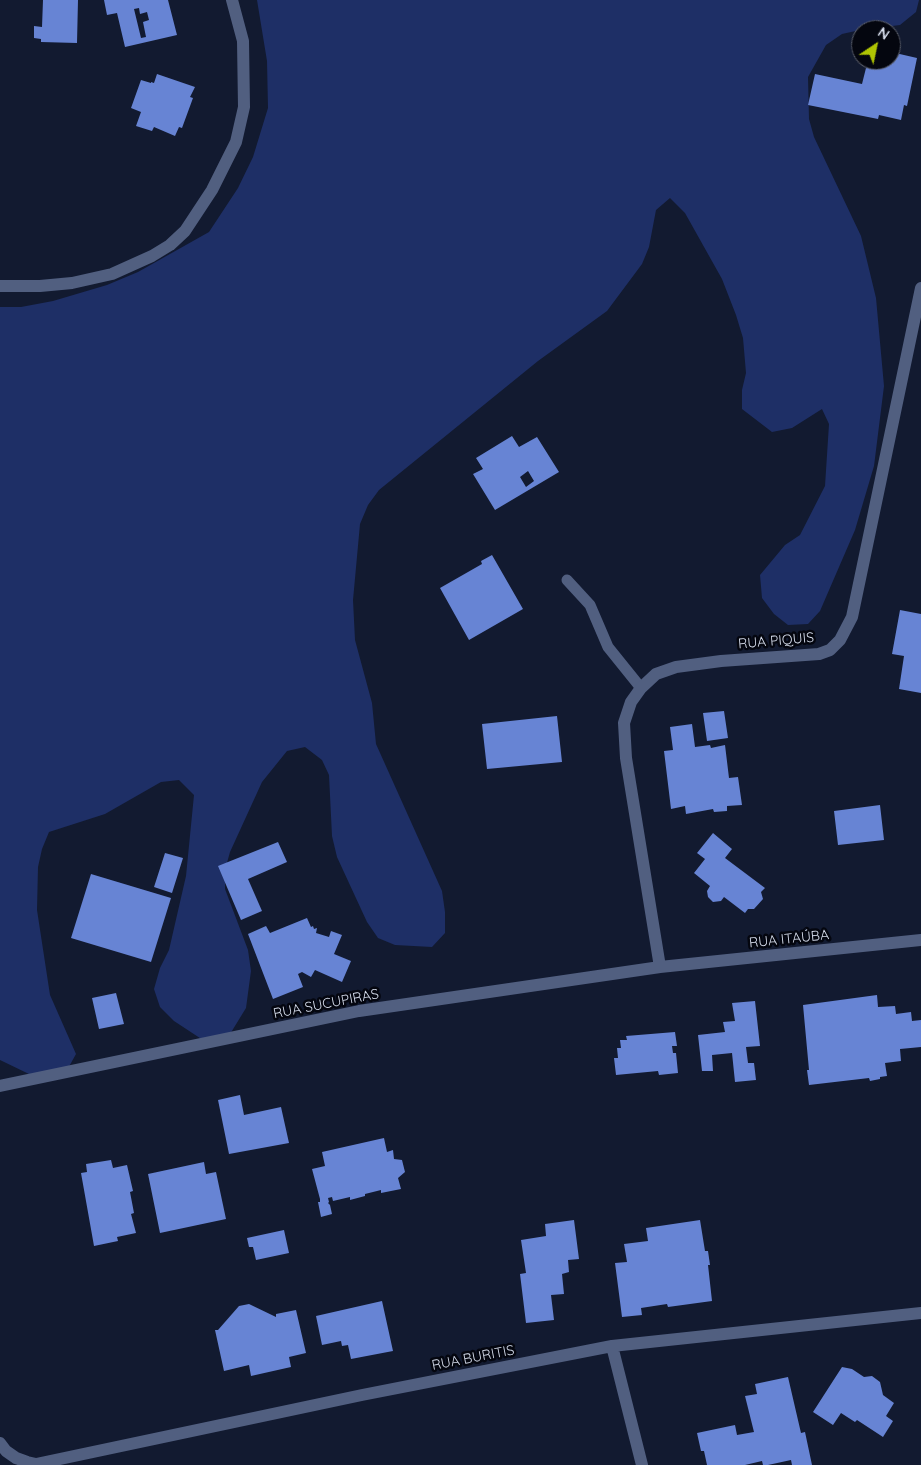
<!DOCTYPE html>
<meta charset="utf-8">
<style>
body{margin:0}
#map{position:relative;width:921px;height:1465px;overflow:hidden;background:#121a30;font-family:Quicksand,sans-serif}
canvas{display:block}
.north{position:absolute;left:851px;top:20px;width:50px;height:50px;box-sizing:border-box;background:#04060f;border:1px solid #585c68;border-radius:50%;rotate:34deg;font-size:14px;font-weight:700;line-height:20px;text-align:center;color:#d7deed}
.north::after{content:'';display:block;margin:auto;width:18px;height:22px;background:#b0c503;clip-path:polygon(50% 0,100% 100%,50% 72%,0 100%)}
</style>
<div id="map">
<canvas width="921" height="1465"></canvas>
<div class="north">N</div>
</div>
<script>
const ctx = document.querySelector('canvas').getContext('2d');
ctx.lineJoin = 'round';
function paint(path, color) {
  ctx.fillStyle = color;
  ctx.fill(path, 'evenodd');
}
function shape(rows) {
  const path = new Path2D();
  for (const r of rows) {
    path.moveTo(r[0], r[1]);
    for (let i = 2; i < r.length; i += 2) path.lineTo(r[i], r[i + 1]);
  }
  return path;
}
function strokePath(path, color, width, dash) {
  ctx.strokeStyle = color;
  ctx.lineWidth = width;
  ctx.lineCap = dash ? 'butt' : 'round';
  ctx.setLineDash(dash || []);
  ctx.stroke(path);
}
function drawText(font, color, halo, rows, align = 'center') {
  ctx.font = font + ' Quicksand,sans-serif';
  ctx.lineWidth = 5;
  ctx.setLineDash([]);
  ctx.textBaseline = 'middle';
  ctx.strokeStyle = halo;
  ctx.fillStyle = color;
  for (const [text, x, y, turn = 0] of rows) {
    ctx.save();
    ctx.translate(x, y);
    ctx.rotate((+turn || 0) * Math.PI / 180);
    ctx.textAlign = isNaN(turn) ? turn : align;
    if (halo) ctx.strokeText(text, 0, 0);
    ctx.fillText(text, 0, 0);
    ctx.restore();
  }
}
paint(shape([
 [257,0,919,0,916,12,900,25,860,30,842,34,826,45,808,77,809,119,814,137,861,236,876,298,884,386,874,466,855,530,820,611,808,624,788,625,774,614,762,598,760,575,785,545,800,535,825,486,829,424,822,409,792,428,772,432,742,409,742,390,746,373,743,338,736,315,722,279,685,213,670,198,656,210,649,247,642,264,607,311,538,361,379,490,368,505,360,524,353,600,355,640,372,703,376,744,442,891,445,912,445,933,432,947,395,945,378,938,367,922,337,857,332,836,329,775,322,760,305,747,287,751,262,782,230,852,225,870,225,889,248,950,251,971,246,1008,227,1039,209,1044,174,1021,160,1007,154,989,160,968,169,950,186,876,194,795,179,780,161,782,105,814,49,832,42,849,38,867,37,910,50,995,76,1054,66,1072,29,1074,0,1060,0,307,21,307,53,301,107,285,138,272,209,232,238,188,253,157,268,108,267,61]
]), '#1e2f66');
paint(shape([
 [43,0,78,0,77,43,41,42,41,39,34,38,34,26,42,27],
 [104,0,168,0,177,35,125,47,117,13,107,15],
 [139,8,140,14,147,12,149,20,143,22,146,37,141,38,134,9],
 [891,52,917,58,907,106,904,105,901,120,879,115,878,119,808,105,815,74,862,84,868,60,891,60],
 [157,74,195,87,190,97,193,98,182,128,179,127,175,136,154,127,152,131,136,126,141,112,131,108,141,80,151,83,151,82,154,83],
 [512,436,519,447,537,437,559,472,495,510,473,474,483,469,476,458],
 [528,471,534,481,526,487,520,477],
 [492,555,523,609,469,640,440,588,482,564,481,561],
 [900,610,921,614,921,693,899,689,904,656,892,654],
 [724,711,728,738,707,741,703,713],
 [557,716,562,762,487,769,482,724],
 [692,724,695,747,710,745,711,748,725,745,729,778,738,777,742,805,727,806,727,811,714,812,713,809,686,814,685,806,671,809,664,751,673,750,670,727],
 [880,805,884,840,838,845,834,811],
 [713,833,732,849,725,858,765,888,761,892,763,899,754,909,748,909,745,913,724,897,721,901,713,902,708,897,707,891,710,886,694,873,705,859,697,853],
 [278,842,287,862,248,879,262,911,241,920,218,866],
 [165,853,183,858,172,893,154,887],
 [91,874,171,898,151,962,71,938],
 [307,918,311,927,313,926,314,929,317,928,316,933,329,937,331,931,342,935,334,954,351,961,342,982,315,970,311,977,302,972,298,974,303,987,273,999,248,934,266,926,270,933],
 [116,993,124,1024,99,1029,92,998],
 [877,995,878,1007,895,1006,896,1014,911,1012,912,1021,921,1020,921,1047,900,1049,901,1061,885,1063,887,1076,880,1077,880,1079,870,1081,869,1078,809,1085,807,1070,809,1070,803,1005],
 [755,1001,760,1046,746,1047,748,1063,754,1063,756,1080,735,1082,732,1053,712,1055,713,1071,702,1071,698,1035,725,1032,723,1022,735,1021,732,1003],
 [675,1032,677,1046,672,1046,673,1053,676,1053,678,1073,659,1075,658,1071,616,1075,614,1058,618,1058,617,1048,621,1048,620,1040,627,1040,626,1036],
 [240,1095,244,1115,281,1107,289,1143,229,1154,218,1100],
 [384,1138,387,1152,393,1150,394,1159,402,1160,405,1172,398,1178,401,1189,381,1193,381,1190,365,1194,365,1196,350,1200,350,1197,333,1201,332,1197,328,1198,329,1202,328,1203,330,1205,332,1214,321,1217,318,1202,320,1202,320,1199,312,1169,325,1166,322,1152],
 [111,1160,113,1168,127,1165,133,1191,130,1192,134,1213,131,1214,136,1233,117,1237,118,1241,94,1246,81,1173,87,1172,86,1164],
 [204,1162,206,1174,216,1172,226,1219,160,1233,148,1174],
 [574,1220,579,1259,568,1260,569,1272,562,1274,564,1294,551,1295,554,1320,526,1323,520,1274,526,1273,521,1240,546,1236,545,1224],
 [700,1220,705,1251,708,1251,710,1265,708,1265,712,1301,668,1307,667,1304,641,1308,642,1315,622,1317,615,1263,627,1262,624,1244,648,1241,646,1228],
 [284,1230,289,1253,256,1260,253,1247,249,1247,247,1238],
 [382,1301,393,1351,351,1359,348,1345,342,1346,341,1341,322,1345,316,1316],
 [249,1304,276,1317,276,1314,296,1310,306,1353,289,1357,291,1367,251,1376,249,1365,224,1371,215,1330,218,1330,239,1306],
 [842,1367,852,1369,864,1377,872,1376,880,1382,883,1395,894,1403,886,1416,893,1421,883,1437,857,1420,855,1422,841,1413,833,1425,813,1412],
 [788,1377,801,1433,805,1432,812,1465,792,1465,791,1460,768,1465,763,1465,762,1461,745,1465,707,1465,704,1451,701,1451,697,1433,735,1425,737,1435,754,1432,745,1396,757,1394,755,1384]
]), '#6784d4');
strokePath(shape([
 [567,580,590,605,608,647,641,688]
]), '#515f80', 11);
strokePath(shape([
 [0,286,40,286,72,283,112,274,152,256,170,245,185,231,212,190,236,142,244,107,243,41,232,0],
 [660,967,626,758,624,723,631,702,641,688,656,674,676,667,721,661,819,654,830,650,840,640,852,617,921,288],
 [0,1086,359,1011,660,967,921,940],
 [612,1346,642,1465],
 [0,1443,6,1451,16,1458,27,1462,36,1464,362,1395,612,1346,921,1313]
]), '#515f80', 12);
drawText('14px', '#d7deed', '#04060f', [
 ["RUA PIQUIS",776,641,-5],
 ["RUA ITAÚBA",789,939,-6],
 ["RUA SUCUPIRAS",326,1004,-11],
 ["RUA BURITIS",473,1358,-11]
]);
</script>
